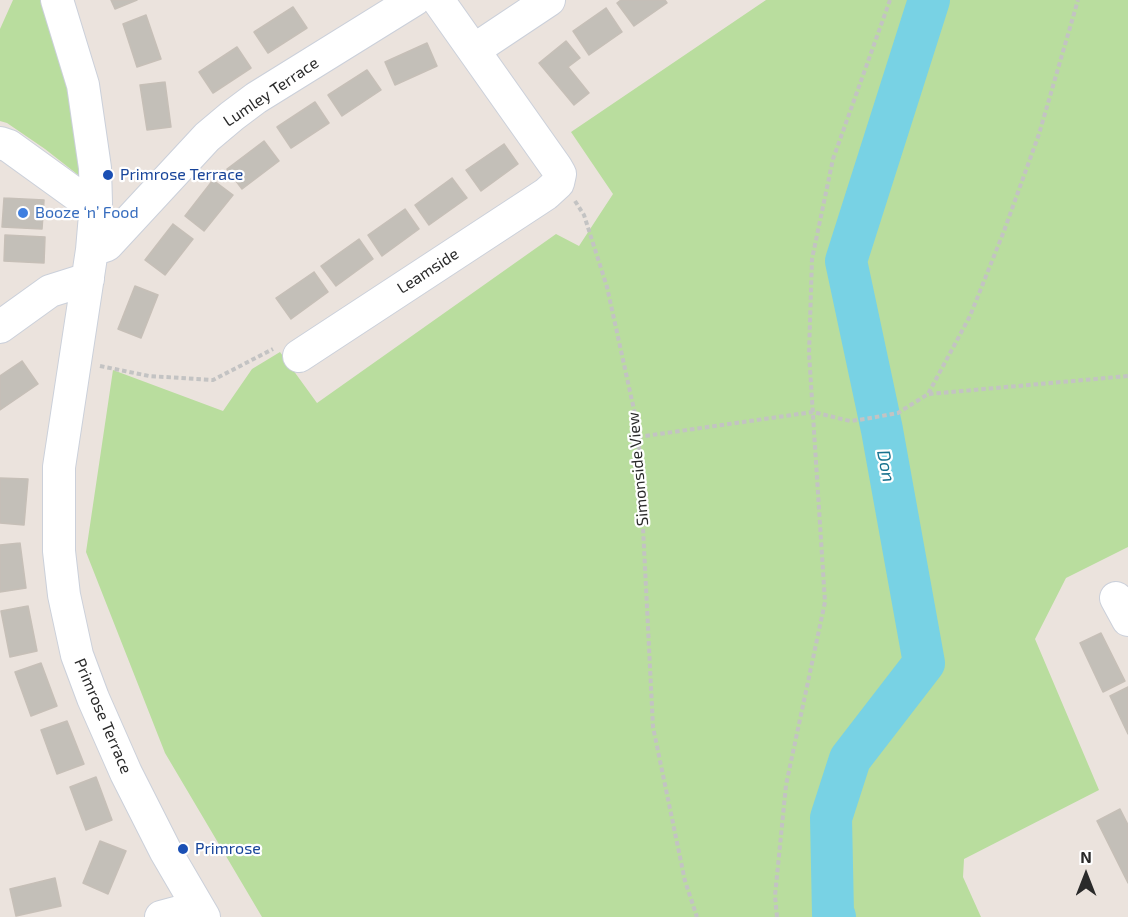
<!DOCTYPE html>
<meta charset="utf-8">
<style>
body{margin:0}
#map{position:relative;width:1128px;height:917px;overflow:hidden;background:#ebe3dd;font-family:"Exo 2",sans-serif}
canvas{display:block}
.north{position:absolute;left:1056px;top:845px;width:60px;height:60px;-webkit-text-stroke:4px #fff;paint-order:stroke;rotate:0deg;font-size:16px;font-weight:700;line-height:24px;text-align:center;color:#2a2a2a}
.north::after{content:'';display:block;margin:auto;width:21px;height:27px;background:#2a2a2a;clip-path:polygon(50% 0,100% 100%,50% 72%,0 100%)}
</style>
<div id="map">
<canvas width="1128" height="917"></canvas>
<div class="north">N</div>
</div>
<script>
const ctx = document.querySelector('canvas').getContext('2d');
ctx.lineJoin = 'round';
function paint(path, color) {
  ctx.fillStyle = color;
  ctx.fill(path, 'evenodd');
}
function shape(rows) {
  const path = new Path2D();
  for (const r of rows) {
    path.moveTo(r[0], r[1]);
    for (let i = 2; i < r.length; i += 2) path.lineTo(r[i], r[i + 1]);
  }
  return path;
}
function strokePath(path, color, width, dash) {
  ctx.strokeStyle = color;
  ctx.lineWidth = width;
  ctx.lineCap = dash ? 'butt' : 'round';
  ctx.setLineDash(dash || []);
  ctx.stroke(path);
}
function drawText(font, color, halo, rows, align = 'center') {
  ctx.font = font + ' "Exo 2",sans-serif';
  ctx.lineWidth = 4.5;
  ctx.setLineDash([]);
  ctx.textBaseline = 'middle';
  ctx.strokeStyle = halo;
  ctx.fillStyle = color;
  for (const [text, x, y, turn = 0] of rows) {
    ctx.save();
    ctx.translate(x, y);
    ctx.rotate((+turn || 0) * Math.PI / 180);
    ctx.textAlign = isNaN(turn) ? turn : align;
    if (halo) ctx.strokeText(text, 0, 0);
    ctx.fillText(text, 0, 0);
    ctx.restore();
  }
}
paint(shape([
 [13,0,42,0,73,107,82,178,45,149,7,123,0,121,0,29],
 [766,0,1128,0,1128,547,1066,578,1035,639,1099,790,964,859,963,877,981,917,262,917,165,753,86,552,113,370,223,411,252,369,280,352,317,403,556,234,579,246,613,194,571,132]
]), '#b9dd9e');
strokePath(shape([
 [835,917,833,914,831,818,850,759,924,663,882,430,846,261,929,0]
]), '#78d2e4', 42);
const building = shape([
 [111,0,137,0,115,9,111,0],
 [621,0,665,0,667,3,634,26,617,3,621,0],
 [293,7,307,28,268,53,254,32,293,7],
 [606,8,622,32,589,55,573,31,606,8],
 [146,15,161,59,137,67,123,24,146,15],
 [566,41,580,58,568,67,589,93,574,105,539,63,566,41],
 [427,43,437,66,395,85,385,62,427,43],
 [237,47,251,68,213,93,199,72,237,47],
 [367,70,381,90,342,116,328,95,367,70],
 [165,82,171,127,147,130,140,85,165,82],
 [315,102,329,123,291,148,277,127,315,102],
 [264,141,279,161,242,189,227,169,264,141],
 [504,144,518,164,481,191,466,170,504,144],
 [452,178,467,198,429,225,415,205,452,178],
 [213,180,233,195,204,231,185,216,213,180],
 [4,198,44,200,42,229,2,227,4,198],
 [405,209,419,229,382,256,368,235,405,209],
 [173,224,193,239,165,275,145,260,173,224],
 [5,235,45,237,44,263,4,261,5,235],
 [359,239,373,259,336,286,321,266,359,239],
 [314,272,328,292,291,319,276,298,314,272],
 [135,286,158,295,141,338,118,329,135,286],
 [22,361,38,384,0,410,0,376,22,361],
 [0,478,28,479,24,525,0,523,0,478],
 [20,543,26,588,0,592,0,545,20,543],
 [28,606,37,651,10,657,1,611,28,606],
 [1101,633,1125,681,1103,692,1080,643,1101,633],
 [41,663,57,706,31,716,15,672,41,663],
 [1128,687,1128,734,1110,696,1128,687],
 [67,721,84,764,57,774,41,730,67,721],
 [96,777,112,820,86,830,70,787,96,777],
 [1120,809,1128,825,1128,883,1097,821,1120,809],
 [100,841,126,851,108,894,83,883,100,841],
 [55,878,61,906,16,916,10,889,55,878]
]);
paint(building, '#c3bfb8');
strokePath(building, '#c6bfb7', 1.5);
const minor = shape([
 [57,0,83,85,95,168,96,203,92,250,59,467,59,551,64,595,77,655,93,698,126,773,166,852,204,917],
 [474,50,549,0],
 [0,143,9,146,81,198,96,203],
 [92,250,107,245,207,137,232,116,256,98,414,0],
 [0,327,50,291,88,279],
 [299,356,546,194,558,183,560,174,556,167,438,0],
 [1116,598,1128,620],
 [161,917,198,907]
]);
strokePath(minor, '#cbd0da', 34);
strokePath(shape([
 [575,201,584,215,607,287,638,428,653,727,685,881,697,917],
 [100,366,149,376,213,380,273,349],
 [929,394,1128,376],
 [638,437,813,412,850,421,865,419,898,413,928,394,970,316,1004,231,1039,134,1078,0],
 [777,917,775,896,786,785,825,602,809,353,812,259,833,159,890,0]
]), '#c3c3c3', 4, [4.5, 3]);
strokePath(minor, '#fff', 32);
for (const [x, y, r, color] of [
 [108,175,6,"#1a4fb4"],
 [23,213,6,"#3f7fe0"],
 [183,849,6,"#1a4fb4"]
]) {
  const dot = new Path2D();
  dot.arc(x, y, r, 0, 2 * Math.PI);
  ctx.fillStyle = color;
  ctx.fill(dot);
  strokePath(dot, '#fff', 2);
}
drawText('16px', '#2a2a2a', '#fff', [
 ["Lumley Terrace",271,92,-34],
 ["Leamside",428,271,-33],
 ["Simonside View",638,469,-95],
 ["Primrose Terrace",103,716,67]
]);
drawText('16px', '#164399', '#fff', [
 ["Primrose Terrace",120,175],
 ["Primrose",195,849]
], 'left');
drawText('16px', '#366cbe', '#fff', [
 ["Booze ‘n’ Food",35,213]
], 'left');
drawText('italic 18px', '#18728f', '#fff', [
 ["Don",886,466,79]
]);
</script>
